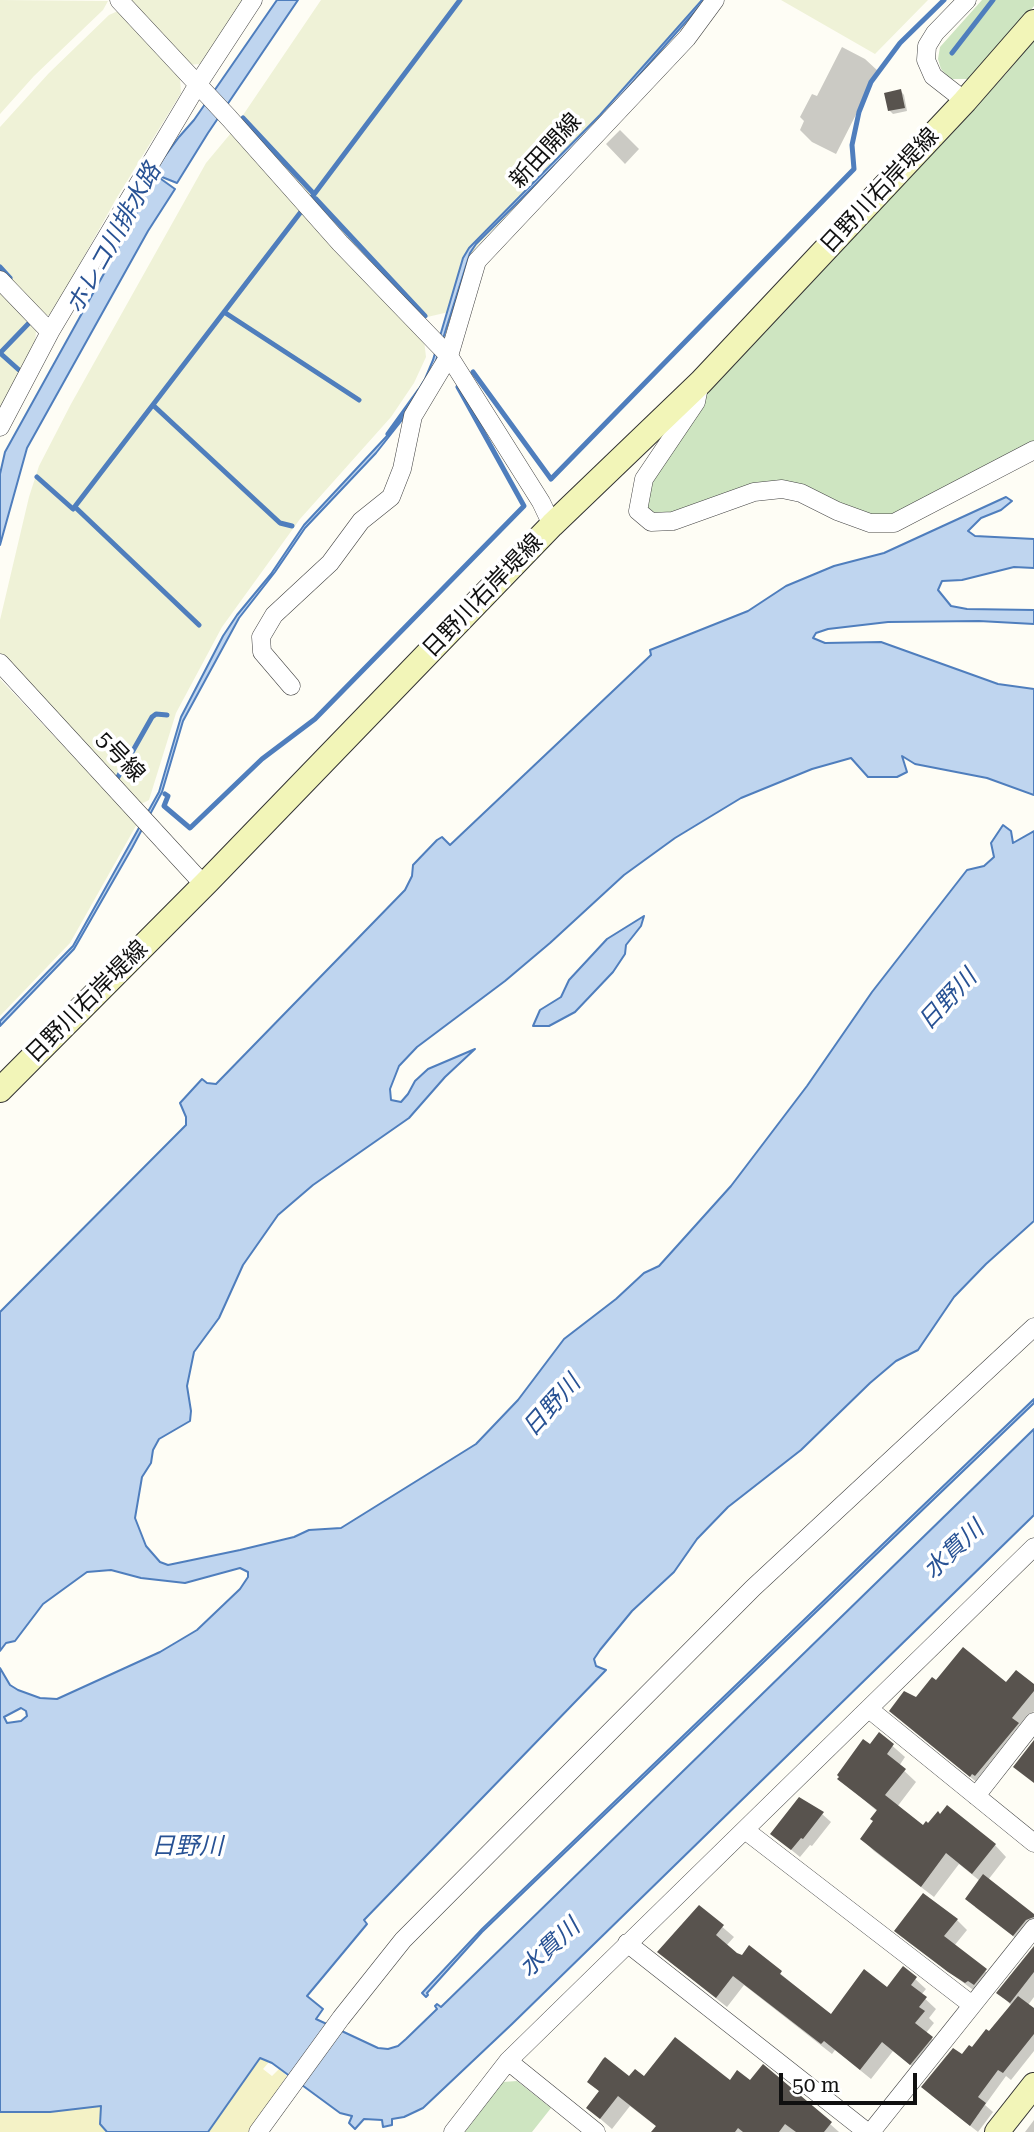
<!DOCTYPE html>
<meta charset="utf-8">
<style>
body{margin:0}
#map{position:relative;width:1034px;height:2132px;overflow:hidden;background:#fefdf5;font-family:"Roboto Serif",serif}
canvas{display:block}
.scale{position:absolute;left:779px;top:2073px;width:138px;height:32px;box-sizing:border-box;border:4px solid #101010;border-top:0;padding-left:9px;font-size:21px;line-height:24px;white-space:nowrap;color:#101010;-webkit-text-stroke:5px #fff;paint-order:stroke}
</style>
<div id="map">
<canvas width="1034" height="2132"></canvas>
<div class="scale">50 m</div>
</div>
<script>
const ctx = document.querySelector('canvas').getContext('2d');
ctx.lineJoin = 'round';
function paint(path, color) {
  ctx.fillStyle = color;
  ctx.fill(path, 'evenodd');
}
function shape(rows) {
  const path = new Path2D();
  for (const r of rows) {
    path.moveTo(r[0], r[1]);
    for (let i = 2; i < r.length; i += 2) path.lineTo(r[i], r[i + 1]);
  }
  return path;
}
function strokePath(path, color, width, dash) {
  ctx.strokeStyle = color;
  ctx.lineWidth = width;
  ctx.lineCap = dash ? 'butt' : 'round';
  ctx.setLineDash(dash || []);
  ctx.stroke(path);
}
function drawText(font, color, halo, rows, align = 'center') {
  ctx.font = font + ' "Roboto Serif","Noto Sans JP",serif';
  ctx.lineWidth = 7;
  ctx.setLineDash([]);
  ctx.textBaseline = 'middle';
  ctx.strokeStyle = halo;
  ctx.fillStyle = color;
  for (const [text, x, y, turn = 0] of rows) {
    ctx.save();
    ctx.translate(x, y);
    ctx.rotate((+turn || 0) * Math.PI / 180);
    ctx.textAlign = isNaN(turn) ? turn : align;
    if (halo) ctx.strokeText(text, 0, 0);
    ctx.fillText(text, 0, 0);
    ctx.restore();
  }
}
paint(shape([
 [0,0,108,1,103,10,34,76,0,114],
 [127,0,245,0,201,64,186,65],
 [321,0,706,0,617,102,477,246,467,264,453,311,423,318,239,121],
 [781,0,928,0,875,54],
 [118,11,180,78,181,93,116,199,52,314,42,317,0,272,0,127,49,73,109,15],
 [231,133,424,340,426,357,414,383,391,417,300,519,222,627,176,713,149,800,141,804,0,653,0,620,29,497,39,466,71,404,206,163],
 [0,292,36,331,35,344,0,408],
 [0,679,137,824,70,943,0,1016]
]), '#eff2d7');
paint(shape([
 [982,0,1034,0,1034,6,985,67,968,79,950,79,941,69,938,59,940,47],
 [1034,39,1034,444,893,517,870,517,800,488,661,517,646,511,648,484,710,383,878,211,1006,74],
 [517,2081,551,2108,532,2132,465,2132,503,2082]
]), '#cee5c1');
paint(shape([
 [260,2058,269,2062,263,2069,272,2076,279,2069,287,2076,248,2132,208,2132],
 [101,2106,99,2124,106,2132,0,2132,0,2113,12,2111,49,2112]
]), '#f4f2c6');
const water = shape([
 [277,0,298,0,208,133,177,183,162,177,162,175,154,171,179,137,194,120,277,0],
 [702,0,705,0,596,124,476,244,470,253,435,364,406,415,376,453,305,528,275,572,239,618,183,721,162,792,132,848,74,949,0,1026,0,1021,73,946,159,792,181,717,223,636,237,615,271,574,304,525,386,437,404,413,425,379,433,360,463,258,469,248,600,115,702,0],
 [154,177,161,179,175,189,148,231,27,448,0,545,0,474,5,452,132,223,154,177],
 [1006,497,1012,501,1001,510,981,518,968,531,975,536,1034,539,1034,568,1014,567,962,580,942,581,938,590,951,606,967,609,1034,610,1034,624,979,621,888,622,828,629,816,633,813,638,825,643,881,642,998,684,1034,689,1034,795,987,778,915,764,902,756,907,772,897,777,868,777,851,758,812,769,741,798,675,838,624,875,550,943,505,981,417,1047,399,1066,390,1089,391,1100,401,1102,408,1094,415,1081,428,1069,475,1049,445,1077,409,1118,313,1185,278,1215,243,1265,219,1318,194,1352,187,1386,191,1411,190,1421,159,1439,153,1450,151,1463,142,1477,135,1518,146,1546,160,1562,168,1565,240,1550,294,1537,309,1530,341,1528,476,1444,518,1400,564,1339,616,1299,644,1273,659,1266,731,1186,807,1086,872,992,967,870,984,866,994,857,991,843,1003,825,1011,831,1013,843,1034,831,1034,1221,986,1264,954,1297,918,1350,896,1361,870,1383,801,1450,728,1507,697,1539,674,1572,632,1611,600,1650,594,1659,596,1666,606,1670,364,1920,367,1924,307,1996,323,2009,316,2019,378,2048,388,2049,398,2046,406,2039,437,2009,435,2006,437,2004,441,2007,1034,1429,1034,1515,512,2024,423,2108,404,2117,392,2119,392,2125,383,2127,382,2120,364,2119,355,2129,349,2123,352,2116,340,2113,272,2063,260,2058,208,2132,107,2132,100,2124,101,2106,50,2112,0,2112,0,1668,10,1685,18,1690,40,1698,57,1699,160,1652,197,1630,240,1589,248,1577,248,1572,240,1568,185,1583,141,1578,111,1570,87,1572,43,1604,15,1641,6,1643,0,1651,0,1312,186,1125,186,1117,180,1103,202,1079,207,1083,216,1084,405,890,412,876,413,865,437,840,442,837,450,845,651,655,650,650,748,611,786,586,834,566,884,553,1006,497],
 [21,1708,26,1711,27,1716,21,1721,7,1723,4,1717,21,1708],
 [644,916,641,926,626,945,625,954,613,972,575,1012,549,1026,533,1026,540,1010,561,997,569,980,607,939,644,916],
 [1034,1399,1034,1403,482,1932,427,1993,428,1995,426,1997,422,1993,482,1929,1034,1399]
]);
paint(water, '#bfd5ef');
strokePath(water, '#4f7ebd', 2);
paint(shape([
 [842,47,865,59,878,71,836,154,812,142,800,130,804,121,800,117,812,94,817,96],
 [901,91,904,95,907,111,893,114,889,110],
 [620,130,639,149,625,164,606,144],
 [936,1682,1034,1686,1034,1711,980,1785,901,1720,917,1700],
 [880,1735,905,1757,899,1766,916,1782,897,1807,923,1828,995,1845,1006,1857,988,1880,1034,1916,1034,1929,1022,1943,975,1907,980,1881,959,1864,934,1897,874,1851,862,1839,875,1822,878,1812,840,1779],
 [822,1814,831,1822,812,1846,810,1845,800,1857,772,1834],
 [699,1907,734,1937,726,1946,742,1957,749,1948,832,2016,888,1989,903,1968,926,1989,921,1995,936,2009,929,2018,934,2023,926,2033,942,2048,922,2074,893,2051,871,2079,835,2050,832,2054,744,1985,727,2007,670,1962],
 [957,1920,967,1930,954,1946,996,1980,976,1992,907,1941,897,1930],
 [1034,1949,1034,1997,1028,2005,1034,2010,1034,2051,1011,2080,1006,2076,985,2105,993,2112,978,2132,931,2095,1012,2006,999,1993],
 [644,2078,750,2083,830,2124,839,2132,653,2132,657,2127,630,2106,612,2129,588,2108,600,2092,589,2082],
 [1034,2120,1034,2132,1025,2132]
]), '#0003');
strokePath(shape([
 [952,53,993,0],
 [243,118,314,194],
 [312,197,460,0],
 [316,199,425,316],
 [0,267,10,278],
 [224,312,359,400],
 [0,353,29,323],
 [0,353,19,370],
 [473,372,551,479,854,169,852,145,859,112,871,82,900,43,944,0],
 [154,406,280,523,292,526],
 [388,434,419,391],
 [37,477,73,509,300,213],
 [75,507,199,625],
 [118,777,152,717,156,714,167,715],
 [165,794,168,796,164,806,190,828,262,759,315,719,524,506,458,387]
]), '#4f7ebd', 5);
paint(shape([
 [901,89,905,108,888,111,884,93],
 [963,1647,1006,1682,1016,1670,1034,1684,1034,1691,1012,1718,1019,1723,975,1776,972,1774,970,1777,889,1711,904,1691,916,1697,932,1677,936,1680],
 [879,1732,894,1744,887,1754,906,1769,885,1795,923,1825,926,1821,928,1823,938,1811,940,1814,947,1805,996,1844,972,1874,946,1853,921,1887,860,1839,873,1821,870,1819,877,1810,837,1779,839,1777,837,1775,863,1739,870,1744],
 [1034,1740,1034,1783,1013,1767],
 [799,1797,824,1812,803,1839,801,1838,791,1850,770,1834],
 [983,1874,1034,1914,1034,1917,1026,1920,1013,1936,965,1899],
 [923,1893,958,1919,944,1936,987,1969,974,1985,968,1981,965,1983,948,1972,894,1931],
 [699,1905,724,1925,716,1935,737,1953,742,1955,749,1945,782,1971,780,1974,831,2014,864,1969,887,1987,903,1966,917,1977,911,1985,927,1997,919,2007,925,2011,915,2023,933,2037,910,2065,882,2042,860,2070,824,2041,821,2044,733,1976,716,1998,657,1952],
 [1034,1946,1034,1972,1010,2003,996,1993],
 [1018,1996,1034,2008,1034,2034,1003,2073,998,2070,978,2097,986,2103,970,2126,921,2087,953,2048,962,2054,969,2045,972,2047,986,2029,989,2031],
 [675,2037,730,2080,737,2070,750,2080,763,2064,832,2122,824,2132,796,2132,785,2124,779,2132,743,2132,738,2128,735,2132,651,2132,656,2126,618,2096,600,2119,586,2108,599,2091,587,2082,603,2059,605,2057,629,2076,635,2069,644,2076]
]), '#58534e');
const street = shape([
 [119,0,229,118,340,243,449,356,541,502,552,525],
 [965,101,933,76,926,60,927,46,935,33,967,0],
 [0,280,50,332],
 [699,387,696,402,644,479,638,511,651,522,673,521,754,492,782,489,801,493,837,511,870,523,894,523,1034,450],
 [0,427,50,332,198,84,253,0],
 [0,663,204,885],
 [291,686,262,652,261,637,274,615,330,563,361,521,391,497,402,469,413,416,449,356,477,261,687,38,715,0],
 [869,1709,1034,1843],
 [976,1796,1034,1722],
 [745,1830,972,2005],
 [627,1943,867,2132],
 [508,2061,596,2132],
 [258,2132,341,2018,403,1940,753,1588,1034,1327],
 [453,2132,508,2061,1034,1547],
 [871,2132,1034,1928]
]);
const secondary = shape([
 [0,1090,208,881,552,525,701,382,965,101,1034,22],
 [997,2132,1034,2085]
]);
strokePath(street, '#434343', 19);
strokePath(secondary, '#323232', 26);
strokePath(street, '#fff', 18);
strokePath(secondary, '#f2f5b8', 24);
drawText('23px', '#101010', '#fff', [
 ["新田開線",546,151,-47],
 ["日野川右岸堤線",880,191,-47],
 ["日野川右岸堤線",483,596,-46],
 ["5号線",120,757,47],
 ["日野川右岸堤線",87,1002,-45]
]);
drawText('italic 24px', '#285294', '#fff', [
 ["ホレコ川排水路",114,239,-61],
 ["日野川",948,1000,-47],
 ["日野川",552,1406,-48],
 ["水貫川",954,1550,-43],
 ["日野川",187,1847],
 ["水貫川",550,1948,-43]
]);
</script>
